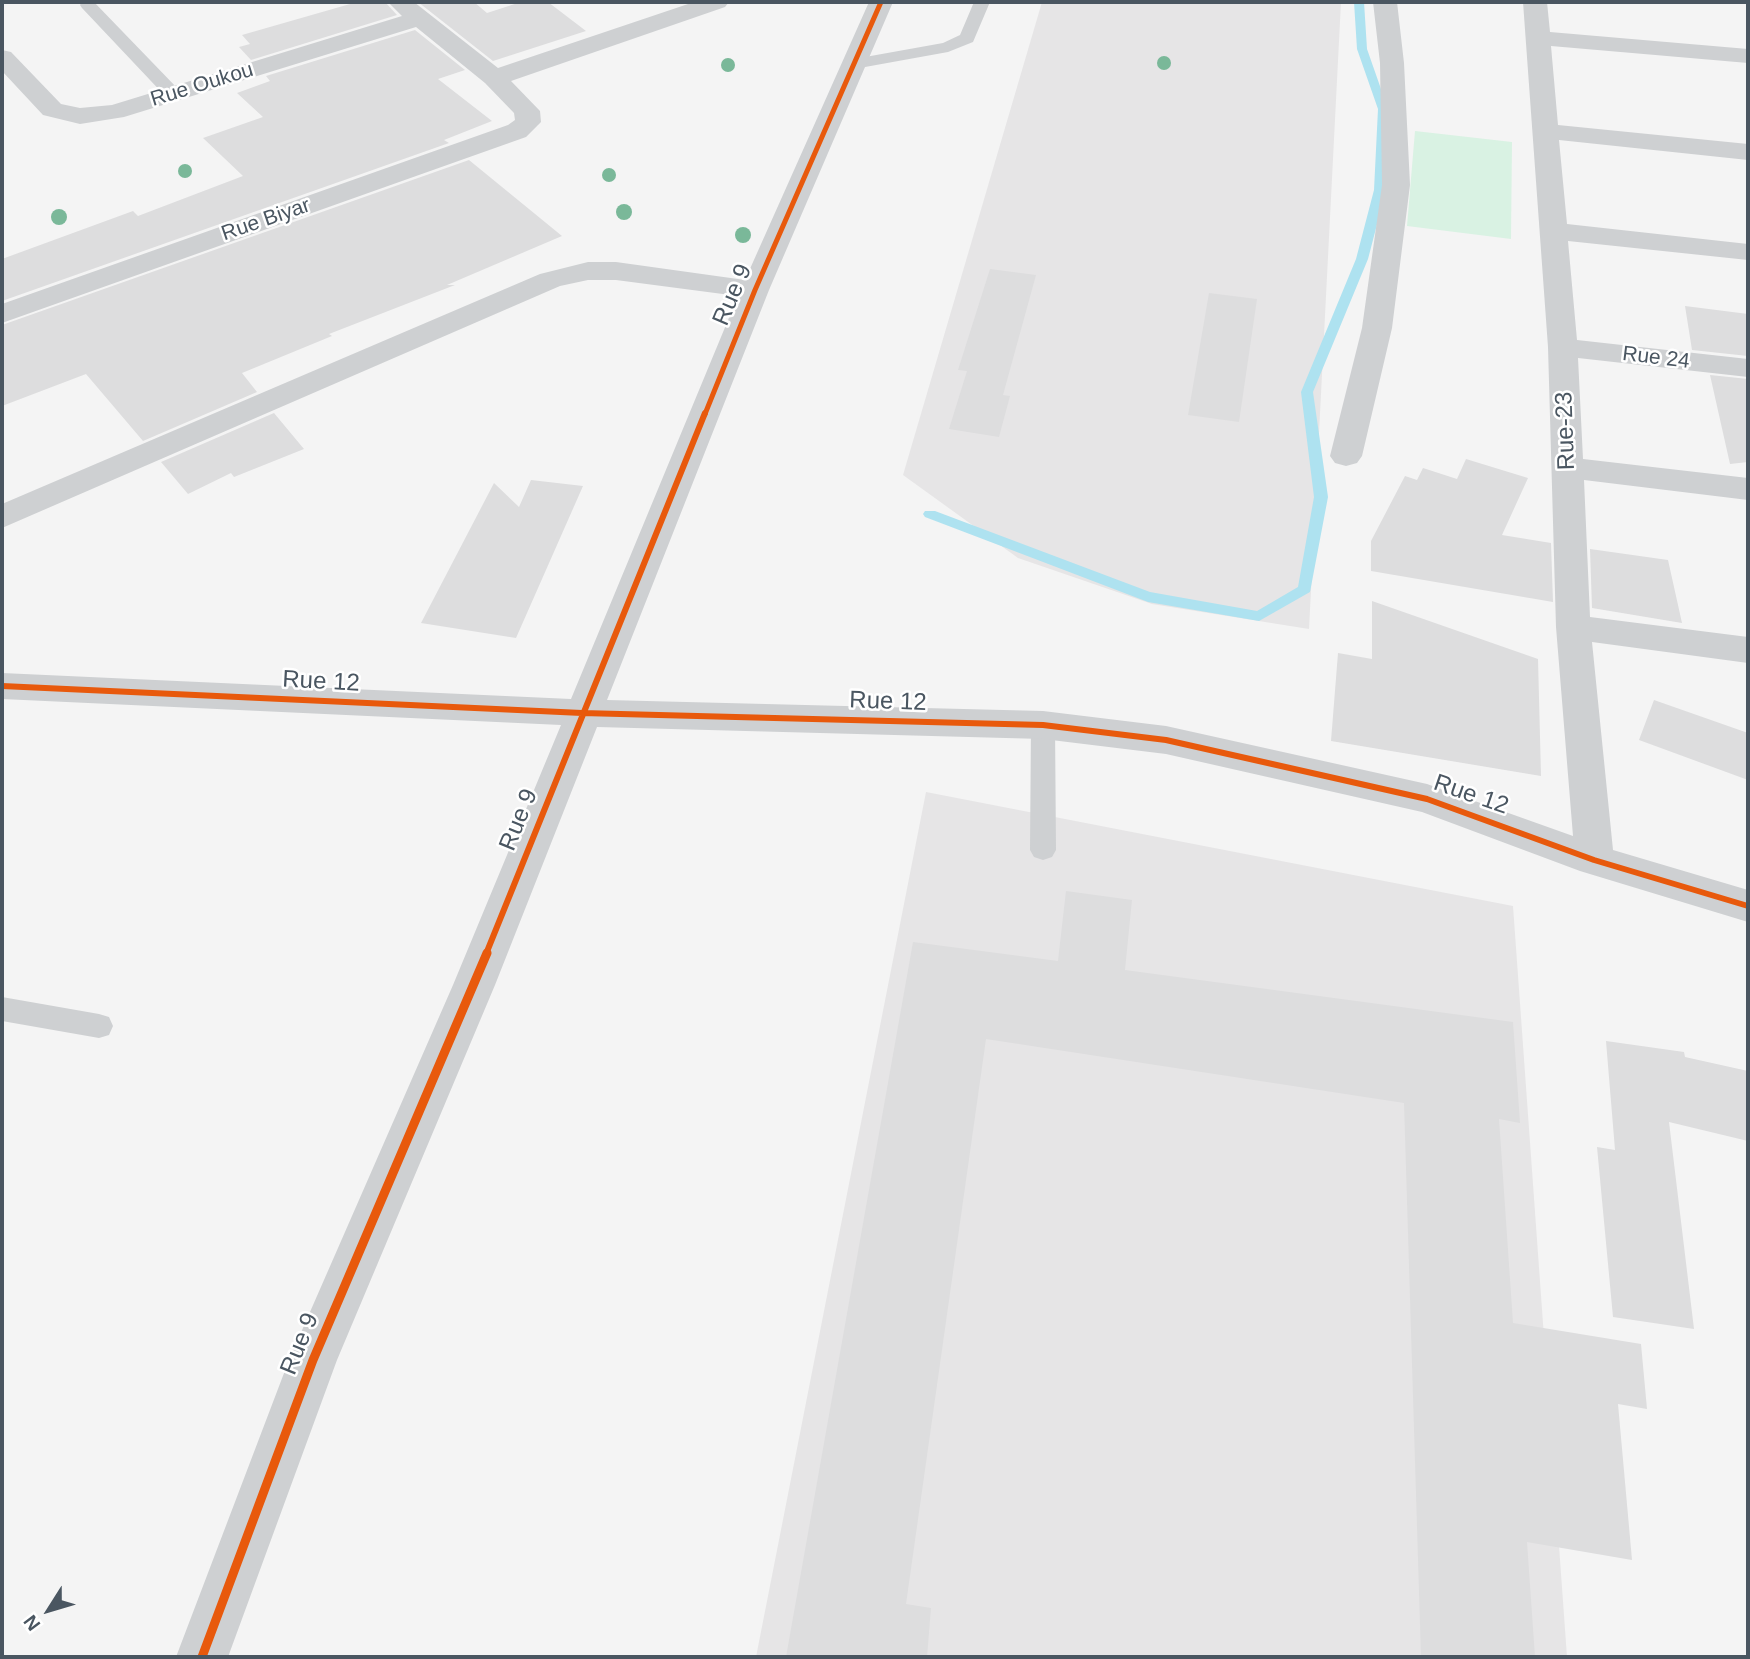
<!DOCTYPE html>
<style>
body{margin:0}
#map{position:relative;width:1750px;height:1659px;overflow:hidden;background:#f4f4f4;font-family:Arial,sans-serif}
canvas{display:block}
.frame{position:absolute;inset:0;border:4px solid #4a5661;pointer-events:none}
.north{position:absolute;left:14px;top:1575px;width:70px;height:70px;-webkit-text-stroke:5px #fff;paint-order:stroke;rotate:233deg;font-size:19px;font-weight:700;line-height:28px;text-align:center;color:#4a5661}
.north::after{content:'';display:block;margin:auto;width:24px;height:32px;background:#4a5661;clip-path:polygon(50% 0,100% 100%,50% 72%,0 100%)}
</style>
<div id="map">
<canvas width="1750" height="1659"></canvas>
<div class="frame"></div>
<div class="north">N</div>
</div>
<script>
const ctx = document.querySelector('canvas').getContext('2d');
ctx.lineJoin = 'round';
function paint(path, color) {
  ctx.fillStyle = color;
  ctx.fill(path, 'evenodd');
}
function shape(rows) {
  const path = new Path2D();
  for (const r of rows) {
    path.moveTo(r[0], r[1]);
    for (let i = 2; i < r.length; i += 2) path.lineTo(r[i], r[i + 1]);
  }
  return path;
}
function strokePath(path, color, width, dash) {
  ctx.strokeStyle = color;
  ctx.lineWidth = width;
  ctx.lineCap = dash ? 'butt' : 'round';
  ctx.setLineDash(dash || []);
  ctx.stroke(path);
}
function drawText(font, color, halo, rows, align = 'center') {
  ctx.font = font + ' Arial,sans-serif';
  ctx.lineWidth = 5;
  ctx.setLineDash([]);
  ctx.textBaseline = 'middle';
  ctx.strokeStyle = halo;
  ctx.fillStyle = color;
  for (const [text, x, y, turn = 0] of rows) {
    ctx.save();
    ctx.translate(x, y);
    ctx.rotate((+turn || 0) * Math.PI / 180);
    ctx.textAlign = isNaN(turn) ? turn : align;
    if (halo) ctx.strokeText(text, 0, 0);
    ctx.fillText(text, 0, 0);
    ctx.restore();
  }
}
paint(shape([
 [1042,2,1341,2,1309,629,1152,604,1018,558,903,475],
 [926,792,1513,906,1567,1657,756,1657]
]), '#e6e5e6');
paint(shape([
 [1415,131,1512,142,1511,239,1407,226]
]), '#d9f2e3');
paint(shape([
 [1354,2,1364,2,1367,49,1388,109,1386,190,1368,259,1313,392,1328,497,1310,592,1259,621,1148,602,925,517,923,514,925,511,935,511,1150,592,1257,611,1298,587,1314,497,1301,392,1356,259,1374,190,1378,109,1357,49,1354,2]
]), '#aee2f0');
paint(shape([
 [357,2,385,2,397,15,251,60,239,47,250,44,242,35],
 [418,2,474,2,487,13,521,2,548,2,586,31,493,61],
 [415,30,465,70,438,79,492,121,444,140,449,143,2,301,2,259,133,211,138,216,243,176,203,138,263,117,237,93,270,81,266,76],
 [469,160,562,236,447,285,455,285,329,334,332,336,242,373,257,392,143,441,86,374,2,406,2,325],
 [990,269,1036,275,1003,395,1010,396,999,437,949,429,967,371,958,370],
 [1209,293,1257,299,1239,422,1188,415],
 [1685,306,1748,314,1748,356,1692,350],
 [1710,375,1748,379,1748,462,1730,464],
 [274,413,304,449,234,477,231,473,188,494,161,462],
 [1466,459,1528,478,1502,535,1551,543,1553,602,1371,571,1371,541,1405,476,1417,480,1423,468,1457,479],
 [531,480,583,486,516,638,421,623,494,483,519,507],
 [1590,549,1668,560,1682,623,1592,608],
 [1372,601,1538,659,1541,776,1331,741,1338,653,1372,659],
 [1654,700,1748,733,1748,780,1639,740],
 [1066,891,1132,900,1125,970,1513,1022,1520,1123,1499,1119,1513,1323,1641,1344,1647,1409,1618,1404,1632,1560,1527,1542,1535,1657,1421,1657,1404,1103,986,1039,906,1604,931,1608,927,1657,786,1657,913,942,1058,961],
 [1606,1041,1684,1052,1685,1057,1748,1071,1748,1141,1669,1122,1694,1329,1613,1317,1597,1147,1615,1150]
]), '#ddddde');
paint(shape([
 [82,2,94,2,179,90,182,94,179,98,167,98,82,8,80,5,82,2],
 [974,2,990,2,973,42,948,52,854,69,845,64,854,59,943,43,960,35,974,2],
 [1043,716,1052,718,1055,725,1056,850,1052,857,1043,860,1034,857,1030,850,1031,725,1034,718,1043,716],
 [2,997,99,1014,109,1017,113,1026,109,1035,99,1038,2,1021,2,997]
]), '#ced0d2');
paint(shape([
 [388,2,414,2,498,68,694,2,729,2,725,7,511,81,540,111,541,122,526,137,2,323,2,304,508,125,515,120,514,113,485,83,416,27,124,117,80,124,43,115,2,71,2,50,11,52,61,104,80,108,112,105,402,16,388,2],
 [869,2,893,2,769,290,607,700,1043,711,1166,726,1427,784,1573,836,1556,627,1548,347,1523,2,1547,2,1550,32,1748,49,1748,63,1551,46,1558,125,1748,144,1748,160,1559,140,1567,224,1748,244,1748,260,1568,241,1577,340,1748,359,1748,377,1578,358,1583,459,1748,478,1748,500,1584,480,1590,617,1748,637,1748,663,1592,642,1613,850,1748,890,1748,922,1580,871,1422,812,1166,754,1043,739,597,727,495,985,337,1360,228,1657,176,1657,289,1360,453,985,561,725,2,699,2,673,571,699,738,296,616,280,588,280,560,286,2,528,2,504,540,274,588,262,616,262,745,280,869,2],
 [1373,2,1397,2,1404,63,1410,185,1392,328,1362,456,1357,463,1346,466,1335,463,1330,456,1362,328,1382,185,1380,63,1373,2]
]), '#ced0d2');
strokePath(shape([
 [705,414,755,290,881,2]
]), '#e8590c', 5);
strokePath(shape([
 [2,686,582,713,1043,725,1166,740,1427,799,1594,860,1748,906],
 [486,954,705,413]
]), '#e8590c', 6);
strokePath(shape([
 [202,1657,313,1360,487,953]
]), '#e8590c', 9);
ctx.fillStyle = '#7ab899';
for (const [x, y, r] of [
 [1164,63,7],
 [728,65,7],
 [185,171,7],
 [609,175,7],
 [624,212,8],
 [59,217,8],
 [743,235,8]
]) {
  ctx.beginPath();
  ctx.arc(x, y, r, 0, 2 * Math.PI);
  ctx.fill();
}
drawText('21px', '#4a5661', '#fff', [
 ["Rue Oukou",202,85,-17],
 ["Rue Biyar",266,220,-19],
 ["Rue 24",1656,358,7]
]);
drawText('24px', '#4a5661', '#fff', [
 ["Rue 9",733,295,-67],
 ["Rue-23",1566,431,-92],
 ["Rue 12",321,682,3],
 ["Rue 12",888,702,2],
 ["Rue 12",1471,795,19],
 ["Rue 9",519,820,-68],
 ["Rue 9",300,1344,-68]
]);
</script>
